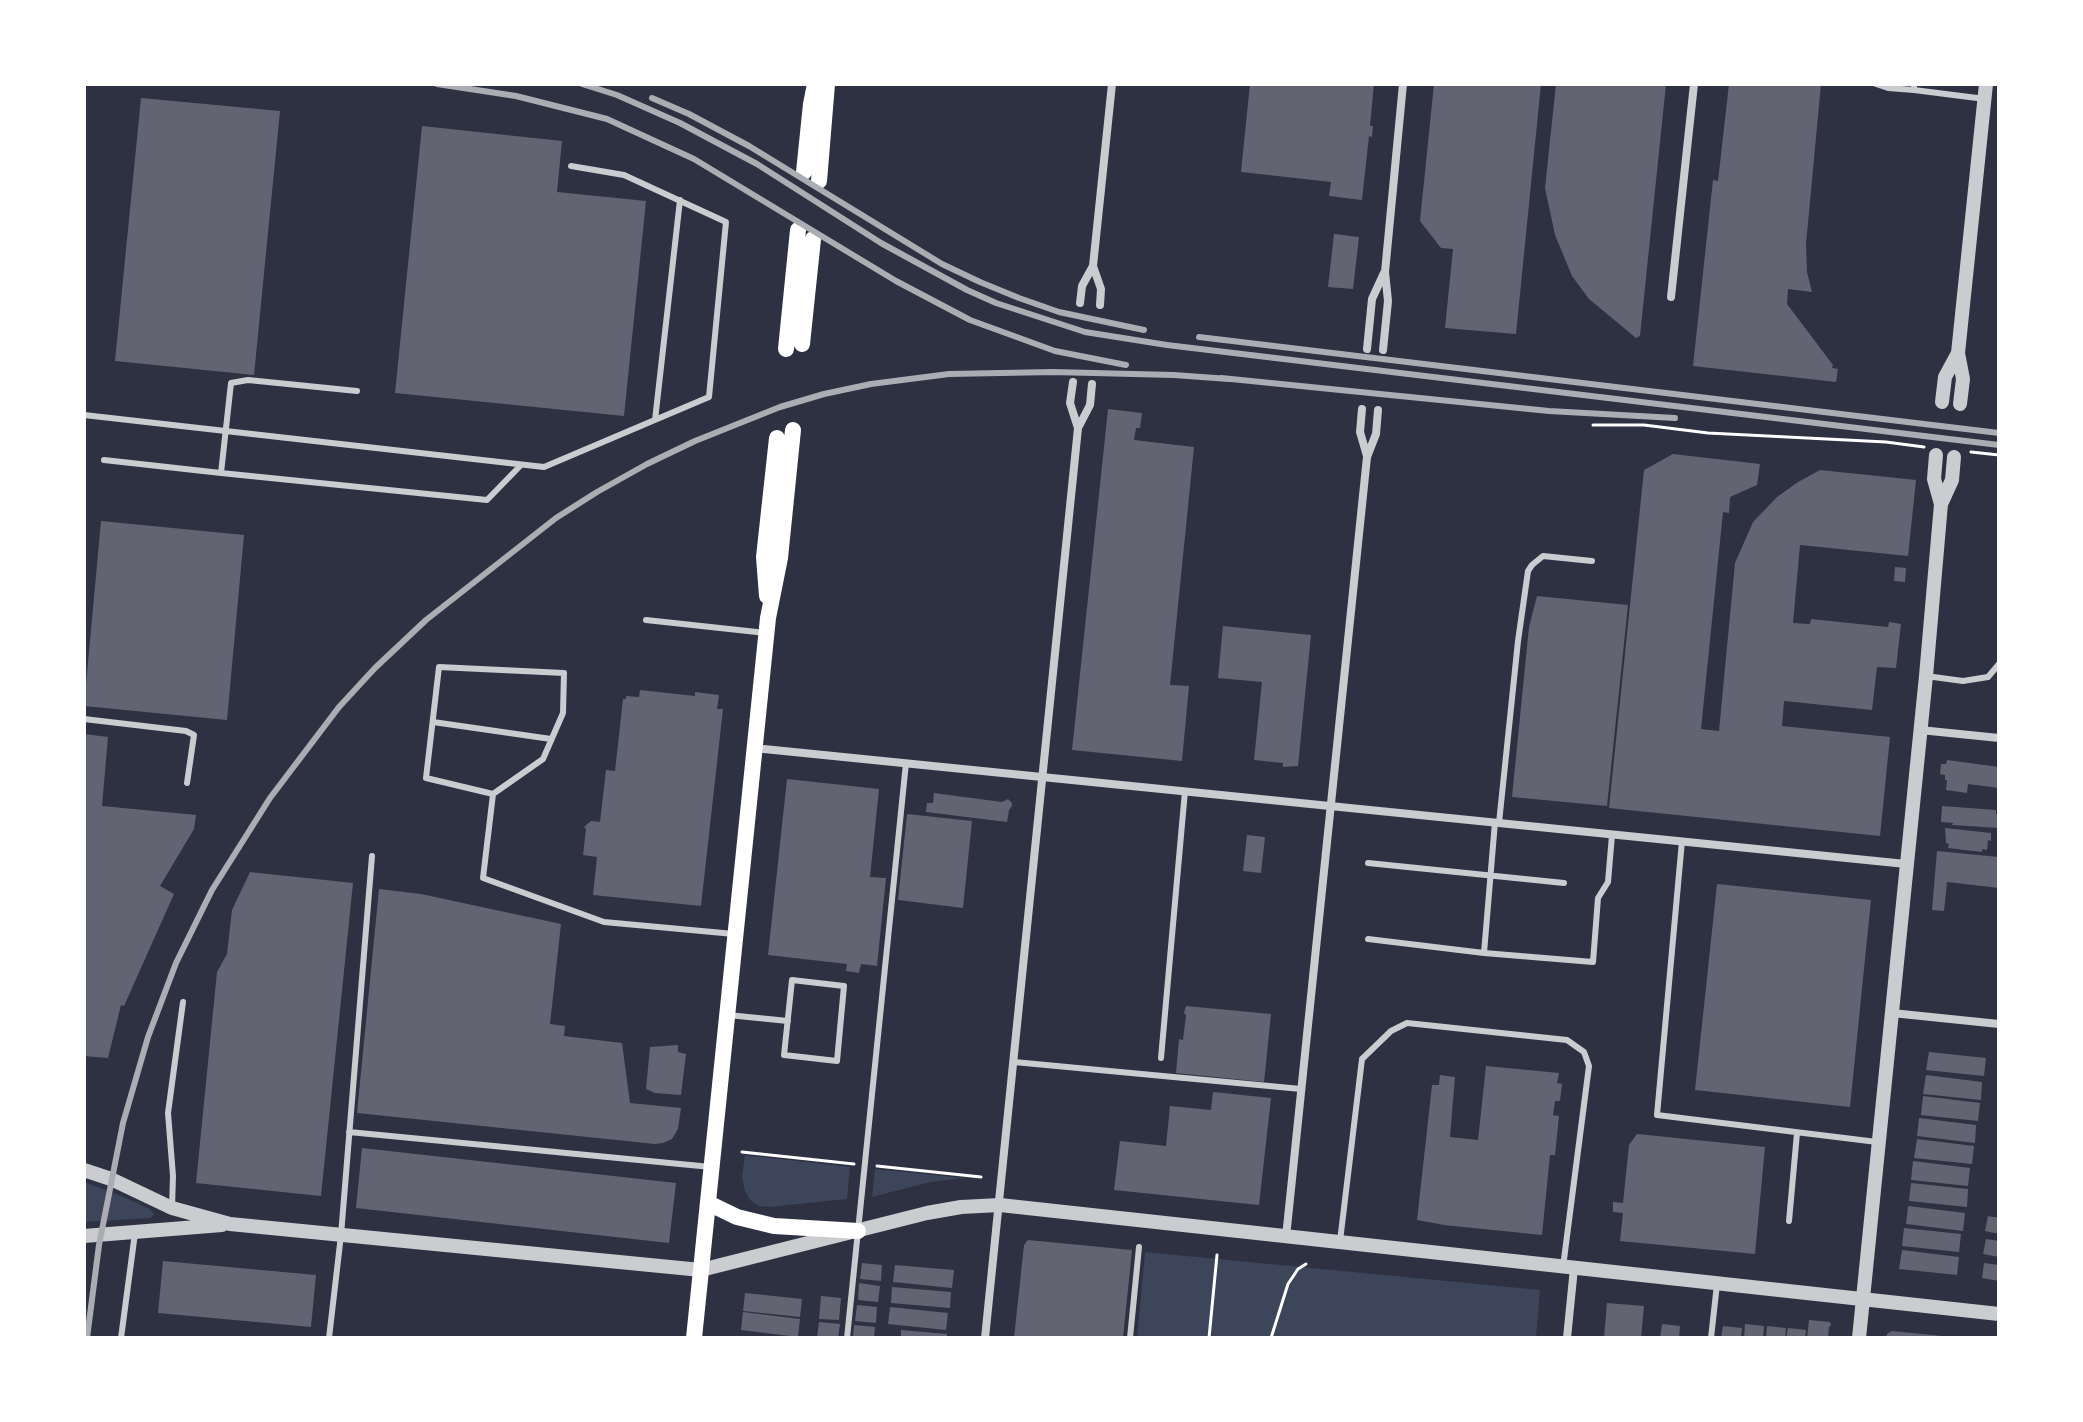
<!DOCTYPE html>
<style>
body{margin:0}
#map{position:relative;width:2083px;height:1422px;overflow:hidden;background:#2d3142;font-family:Montserrat,sans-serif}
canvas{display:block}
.frame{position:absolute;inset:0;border:86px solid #fff;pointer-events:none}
</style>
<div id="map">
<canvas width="2083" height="1422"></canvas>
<div class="frame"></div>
</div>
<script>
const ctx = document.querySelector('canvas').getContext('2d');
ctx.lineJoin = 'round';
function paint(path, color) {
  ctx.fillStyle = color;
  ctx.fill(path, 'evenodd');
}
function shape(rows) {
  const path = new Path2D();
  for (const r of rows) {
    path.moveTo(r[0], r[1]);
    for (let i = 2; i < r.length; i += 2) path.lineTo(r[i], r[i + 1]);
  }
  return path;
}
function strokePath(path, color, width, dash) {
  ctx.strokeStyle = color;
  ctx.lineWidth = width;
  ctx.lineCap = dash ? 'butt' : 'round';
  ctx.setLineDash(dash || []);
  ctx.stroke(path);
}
paint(shape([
 [745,1155,850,1167,847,1199,770,1207,758,1206,750,1200,745,1191,742,1177],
 [875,1169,964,1178,930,1182,872,1197],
 [84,1182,124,1197,150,1209,154,1214,151,1218,84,1222],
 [1145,1252,1540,1290,1536,1338,1137,1338]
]), '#3c4559');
paint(shape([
 [1250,84,1374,84,1370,126,1373,126,1372,137,1369,136,1362,200,1329,196,1331,182,1241,172],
 [1434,84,1541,84,1516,334,1445,328,1453,249,1441,248,1420,221],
 [1556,84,1666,84,1640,336,1636,338,1589,299,1572,276,1555,235,1545,188],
 [1729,84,1821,84,1806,244,1807,272,1812,292,1788,289,1787,304,1833,365,1832,368,1838,369,1836,382,1693,366,1713,180,1718,181],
 [141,98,280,111,254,375,115,361],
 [422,126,562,141,557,192,646,201,624,416,395,393],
 [1334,234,1359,237,1353,289,1328,287],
 [1108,409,1142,413,1140,428,1136,428,1134,440,1194,447,1170,685,1189,686,1182,761,1072,750],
 [1673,454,1760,464,1757,485,1730,497,1729,513,1723,512,1701,729,1719,731,1735,563,1753,522,1777,497,1798,482,1820,470,1916,480,1908,556,1800,545,1793,623,1810,624,1811,619,1888,627,1889,622,1901,624,1896,668,1877,667,1872,710,1784,701,1782,726,1890,737,1880,836,1609,808,1644,470],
 [101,521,244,535,227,720,84,706],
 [1895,567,1906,568,1905,582,1894,581],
 [1537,596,1628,605,1607,806,1512,797,1529,627],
 [1223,626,1311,635,1298,766,1283,767,1283,763,1254,760,1262,682,1218,678],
 [640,690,695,696,695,692,719,695,717,709,723,709,701,906,593,895,597,857,583,855,586,829,584,827,591,821,600,822,606,770,615,771,623,699,626,699,626,696,639,697],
 [84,734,108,737,102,806,196,815,194,829,160,886,174,894,124,1006,121,1005,108,1058,84,1056],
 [1947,760,1999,767,1999,788,1968,784,1967,793,1946,790,1947,780,1945,780,1945,775,1940,774,1941,764,1946,764],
 [787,779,879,789,870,877,886,878,877,966,861,964,859,973,846,971,847,964,768,955],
 [934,793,1002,802,1008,799,1012,803,1012,806,1009,810,1007,822,926,812,927,803,933,803],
 [1942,806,1996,810,1996,814,1999,814,1999,828,1952,825,1953,823,1941,822],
 [907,814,972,821,963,908,898,900],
 [1945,828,1991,833,1991,841,1988,840,1987,850,1982,849,1982,852,1948,848,1949,844,1946,843],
 [1247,835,1265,837,1261,873,1243,871],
 [1937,851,1999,857,1999,888,1947,882,1944,911,1932,910],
 [250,872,353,883,321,1196,196,1183,217,972,227,954,232,910],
 [1717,884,1871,900,1850,1107,1695,1090],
 [379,889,421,894,561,924,550,1024,565,1026,564,1036,622,1043,630,1103,681,1108,678,1129,672,1139,663,1143,655,1144,357,1113],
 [1186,1006,1271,1014,1264,1082,1176,1073,1179,1039,1183,1040,1186,1015,1184,1013],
 [678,1045,678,1052,686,1054,681,1095,655,1093,646,1089,650,1047],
 [1929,1052,1986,1058,1984,1076,1926,1070],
 [1486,1066,1559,1073,1557,1083,1562,1084,1560,1101,1555,1101,1553,1115,1559,1116,1555,1155,1550,1155,1542,1235,1444,1225,1417,1220,1432,1085,1439,1085,1440,1075,1455,1077,1450,1137,1478,1140],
 [1926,1075,1982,1082,1981,1100,1923,1094],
 [1213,1092,1271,1098,1259,1205,1114,1190,1120,1141,1166,1146,1170,1106,1211,1110],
 [1923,1096,1980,1103,1978,1121,1921,1115],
 [1919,1118,1976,1125,1975,1143,1917,1136],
 [1637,1134,1765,1147,1755,1254,1620,1241,1623,1213,1613,1212,1613,1202,1623,1203,1629,1145],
 [1917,1139,1974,1146,1972,1164,1914,1158],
 [362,1148,676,1183,669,1243,356,1208],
 [1913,1161,1970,1168,1968,1186,1911,1180],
 [1911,1183,1968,1189,1967,1207,1909,1201],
 [1908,1206,1965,1213,1963,1231,1906,1224],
 [1988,1216,1999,1218,1999,1234,1985,1231],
 [1904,1228,1961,1234,1959,1252,1902,1246],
 [1986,1239,1999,1241,1999,1257,1983,1254],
 [1028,1240,1132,1250,1123,1338,1014,1338,1024,1245],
 [1902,1250,1959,1257,1957,1275,1899,1269],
 [163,1261,316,1275,311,1327,158,1313],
 [862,1263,882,1265,881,1281,860,1279],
 [1984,1263,1999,1265,1999,1281,1982,1278],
 [895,1265,954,1270,952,1288,893,1282],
 [859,1283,880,1286,878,1302,858,1300],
 [892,1287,951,1292,950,1308,891,1303],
 [745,1293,802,1299,800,1317,743,1311],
 [821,1296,841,1298,839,1320,819,1319],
 [1607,1303,1644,1306,1641,1338,1604,1338],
 [857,1305,877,1307,876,1323,855,1321],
 [890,1307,948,1313,946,1330,888,1324],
 [743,1312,800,1319,798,1337,741,1330],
 [1809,1320,1830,1322,1831,1325,1829,1327,1828,1338,1807,1338],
 [819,1322,840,1324,838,1338,817,1338],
 [1662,1324,1680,1326,1679,1338,1660,1338],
 [1745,1324,1764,1326,1763,1338,1744,1338],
 [854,1325,875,1327,874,1338,853,1338],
 [1723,1326,1742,1328,1741,1338,1721,1338],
 [1767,1326,1786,1328,1785,1338,1766,1338],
 [1788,1328,1806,1330,1805,1338,1786,1338],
 [901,1330,947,1334,947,1338,901,1338],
 [1892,1331,1942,1336,1942,1338,1886,1338,1887,1334]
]), '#626471');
strokePath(shape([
 [1593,425,1644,425,1708,433,1886,442,1924,447],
 [1971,452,1999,455],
 [742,1152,854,1164],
 [877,1166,981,1177],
 [1209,1338,1217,1255],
 [1271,1338,1288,1284,1298,1269,1306,1264]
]), '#fff', 3);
strokePath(shape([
 [1876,84,1888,88,1914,90],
 [1914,84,1914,90,1985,99],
 [84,415,544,467,709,397,726,222,624,175,571,166],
 [655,420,680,200],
 [104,460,221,473,231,383,248,380,357,391],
 [221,473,487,500,521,465],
 [646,620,766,633],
 [1926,676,1963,681,1988,677,1999,664],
 [84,719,186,731,194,735,187,783],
 [433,722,551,739],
 [493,794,426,778,439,667,564,673,563,713,543,759,493,794,483,878,604,922,734,934],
 [1495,822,1484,953,1593,962,1598,898,1608,882,1612,835],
 [1499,823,1518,641,1528,571,1532,565,1543,556,1592,561],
 [1682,841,1657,1115,1877,1142],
 [1368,863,1564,883],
 [1368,939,1484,953],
 [792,980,844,986,837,1061,784,1055,792,980],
 [728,1015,788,1021],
 [1161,1058,1185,791],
 [1014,1062,1301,1089],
 [349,1132,711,1167],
 [172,1208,173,1176,168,1113,183,1002],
 [1789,1221,1797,1133],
 [1340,1241,1362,1059,1391,1031,1407,1023,1567,1040,1584,1052,1589,1066,1563,1267],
 [121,1338,135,1233],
 [329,1338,341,1235,372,856],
 [847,1338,906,763],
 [1130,1338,1139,1247],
 [1711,1338,1717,1284]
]), '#caccd0', 6);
strokePath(shape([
 [1093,266,1101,289,1100,305],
 [1671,297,1694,84],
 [1080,303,1082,286,1093,266,1112,84],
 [1367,349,1372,299,1384,273],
 [1383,350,1388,301,1385,272,1403,84],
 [1362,409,1360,432,1367,456],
 [1078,428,1090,405,1092,384],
 [1920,730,1999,738],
 [754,748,1906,864],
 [1892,1013,1999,1024],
 [1286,1237,1367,457,1376,434,1378,410],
 [985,1338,1078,428,1070,403,1073,382],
 [1567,1338,1574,1268]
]), '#caccd0', 8);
strokePath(shape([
 [1942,402,1945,377,1958,353],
 [1960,404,1963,379,1958,353,1986,84],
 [1936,455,1934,479,1941,504],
 [84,1170,111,1179,172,1208,230,1224,701,1270,927,1213,961,1207,1000,1205,1999,1314],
 [84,1236,222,1225],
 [1859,1338,1926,676,1941,504,1952,480,1954,457]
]), '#caccd0', 14);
strokePath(shape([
 [804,172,811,104,815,84],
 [819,181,827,84],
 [802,344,813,239],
 [786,349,798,230],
 [767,596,764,557,777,438],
 [708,1203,737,1217,774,1226,858,1231],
 [694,1338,768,618,780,558,793,430]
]), '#fff', 16);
strokePath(shape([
 [437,84,516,96,607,119,694,159,896,281,970,320,1055,351,1126,365],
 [582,84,617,95,680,123,757,164,881,243,967,290,996,303,1085,332,1167,345,1999,445],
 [652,98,689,114,749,146,942,264,980,282,1019,298,1059,312,1144,330],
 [1199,337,1999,433],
 [1221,378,1549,411,1675,418],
 [87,1338,99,1245,123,1123,148,1037,176,963,212,890,270,798,339,707,375,668,426,620,556,518,597,492,647,464,695,441,780,407,824,394,871,384,949,374,1053,372,1174,375,1229,379]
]), '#abadb3', 6);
</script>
